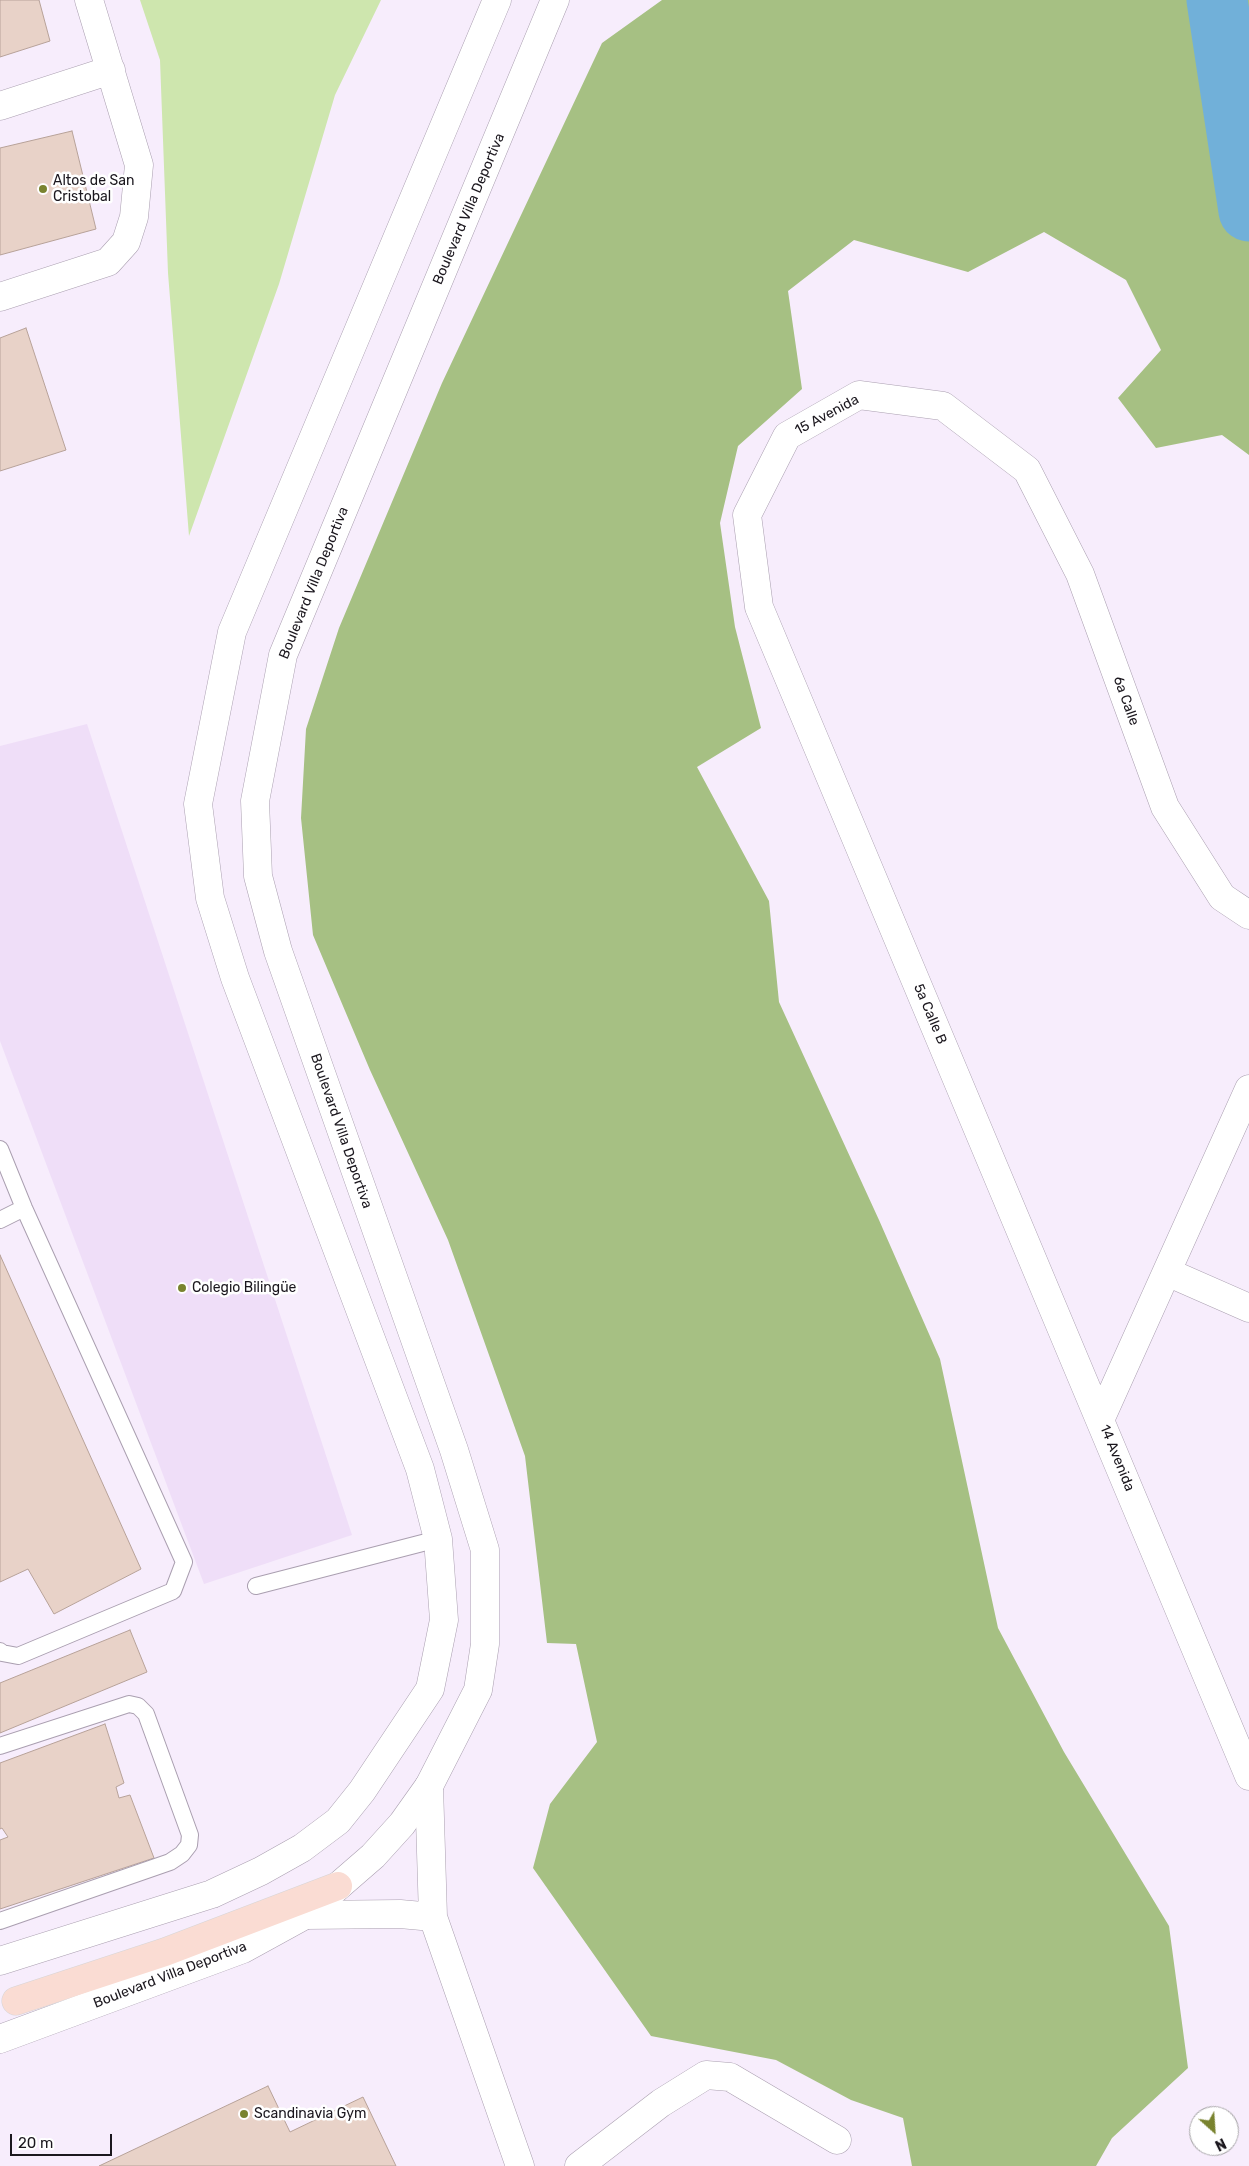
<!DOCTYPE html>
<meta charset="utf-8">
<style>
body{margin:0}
#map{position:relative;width:1249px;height:2166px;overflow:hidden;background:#f7edfc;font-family:Rubik,sans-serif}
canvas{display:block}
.north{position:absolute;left:1189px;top:2106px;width:50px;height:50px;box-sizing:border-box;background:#fff;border:1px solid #a4a2a5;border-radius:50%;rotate:154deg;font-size:14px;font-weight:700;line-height:20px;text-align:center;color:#1b171e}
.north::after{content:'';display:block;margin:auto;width:18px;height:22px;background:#79832f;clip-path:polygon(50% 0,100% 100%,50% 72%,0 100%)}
.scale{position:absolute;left:10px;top:2134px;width:102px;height:22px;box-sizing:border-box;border:2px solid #1b171e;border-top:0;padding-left:6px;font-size:15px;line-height:18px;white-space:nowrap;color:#1b171e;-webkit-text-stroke:4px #fff;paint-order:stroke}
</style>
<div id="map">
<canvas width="1249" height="2166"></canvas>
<div class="north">N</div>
<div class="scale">20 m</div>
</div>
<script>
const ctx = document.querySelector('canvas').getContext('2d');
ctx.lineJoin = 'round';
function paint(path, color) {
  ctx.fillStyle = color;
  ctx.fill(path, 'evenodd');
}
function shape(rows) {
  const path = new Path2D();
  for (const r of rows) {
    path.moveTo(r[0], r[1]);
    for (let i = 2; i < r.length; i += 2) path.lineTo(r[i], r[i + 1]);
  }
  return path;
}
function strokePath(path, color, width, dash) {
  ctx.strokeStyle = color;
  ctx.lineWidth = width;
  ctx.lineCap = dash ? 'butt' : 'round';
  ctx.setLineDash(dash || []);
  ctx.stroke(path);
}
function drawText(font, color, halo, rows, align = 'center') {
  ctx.font = font + ' Rubik,sans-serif';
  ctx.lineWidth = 5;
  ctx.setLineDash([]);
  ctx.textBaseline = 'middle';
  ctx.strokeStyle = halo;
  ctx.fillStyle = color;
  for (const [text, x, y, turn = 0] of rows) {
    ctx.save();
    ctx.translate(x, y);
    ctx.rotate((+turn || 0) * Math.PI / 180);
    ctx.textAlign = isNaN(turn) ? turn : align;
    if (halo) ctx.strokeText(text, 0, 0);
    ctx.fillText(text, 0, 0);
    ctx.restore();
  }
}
paint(shape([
 [87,724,352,1535,204,1584,0,1041,0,746]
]), '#efdef8');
paint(shape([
 [140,0,381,0,335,95,279,284,189,536,168,273,160,60]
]), '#cee6ae');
paint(shape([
 [662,0,1249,0,1249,455,1222,435,1156,448,1118,398,1161,350,1126,280,1044,232,968,272,854,240,788,291,802,389,738,446,720,523,735,627,761,728,697,767,769,901,779,1002,879,1220,940,1359,998,1628,1064,1752,1169,1926,1188,2068,1112,2138,1096,2166,912,2166,903,2118,851,2100,776,2060,651,2036,533,1868,550,1804,597,1742,576,1644,547,1643,525,1456,448,1240,370,1070,313,935,301,818,306,729,339,628,442,383,602,43]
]), '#a6c083');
strokePath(shape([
 [1217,0,1249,211]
]), '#71b0d9', 61);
const building = shape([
 [0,0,39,0,50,41,0,57,0,0],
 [72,131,96,229,0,255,0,148,72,131],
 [26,328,66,450,0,471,0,338,26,328],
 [0,1255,141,1569,54,1614,28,1569,0,1582,0,1255],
 [130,1630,147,1672,0,1733,0,1683,130,1630],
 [105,1724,124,1783,116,1787,119,1798,130,1795,154,1858,0,1909,0,1840,8,1837,2,1828,0,1829,0,1763,105,1724],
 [268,2086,290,2132,363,2097,396,2166,99,2166,268,2086]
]);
paint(building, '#e8d2c8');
strokePath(building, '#b7a299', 1);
const service = shape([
 [0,1149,24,1208,184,1562,173,1591,18,1656,2,1653,0,1651],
 [0,1220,24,1208],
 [256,1586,438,1539],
 [0,1746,129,1704,138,1706,146,1714,190,1835,189,1845,182,1854,170,1862,0,1921]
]);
const minor = shape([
 [0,106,111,70],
 [0,297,108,262,126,242,134,217,139,165,89,0],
 [1249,915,1222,897,1165,807,1080,574,1027,470,943,406,859,395,787,436,747,515,759,607,1249,1776],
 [1167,1272,1249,1308],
 [1100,1420,1249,1089],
 [429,1786,433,1917,520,2166],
 [305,1915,400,1914,433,1917],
 [579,2166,661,2103,706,2075,730,2077,837,2140]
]);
const secondary = shape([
 [0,1961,212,1894,261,1871,302,1848,338,1821,362,1791,430,1689,444,1620,438,1539,420,1469,235,978,210,898,198,804,232,632,497,0],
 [0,2039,243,1949,305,1915,373,1856,402,1824,429,1786,478,1690,485,1644,485,1550,454,1450,278,951,258,876,255,801,283,655,555,0]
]);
const primary = shape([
 [16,2001,165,1952,338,1886]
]);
strokePath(service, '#aa9fb0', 18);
strokePath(minor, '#aa9fb0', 29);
strokePath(secondary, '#aa9fb0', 29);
strokePath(primary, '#d6d5d6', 29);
strokePath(service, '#fff', 16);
strokePath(minor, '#fff', 28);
strokePath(secondary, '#fff', 28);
strokePath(primary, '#fadcd3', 28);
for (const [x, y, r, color] of [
 [43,189,5,"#79832f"],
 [182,1288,5,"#79832f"],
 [244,2114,5,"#79832f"]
]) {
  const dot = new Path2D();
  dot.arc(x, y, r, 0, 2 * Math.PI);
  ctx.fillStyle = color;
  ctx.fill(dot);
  strokePath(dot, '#fff', 2);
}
drawText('14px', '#1b171e', '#fff', [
 ["Altos de San",53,181],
 ["Cristobal",53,197],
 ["Colegio Bilingüe",192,1288],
 ["Scandinavia Gym",254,2114]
], 'left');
drawText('14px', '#1b171e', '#fff', [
 ["Boulevard Villa Deportiva",469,209,-67],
 ["15 Avenida",827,415,-28],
 ["Boulevard Villa Deportiva",314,583,-68],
 ["6a Calle",1126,701,70],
 ["5a Calle B",930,1014,67],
 ["Boulevard Villa Deportiva",341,1131,71],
 ["14 Avenida",1117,1458,68],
 ["Boulevard Villa Deportiva",170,1975,-21]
]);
</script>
